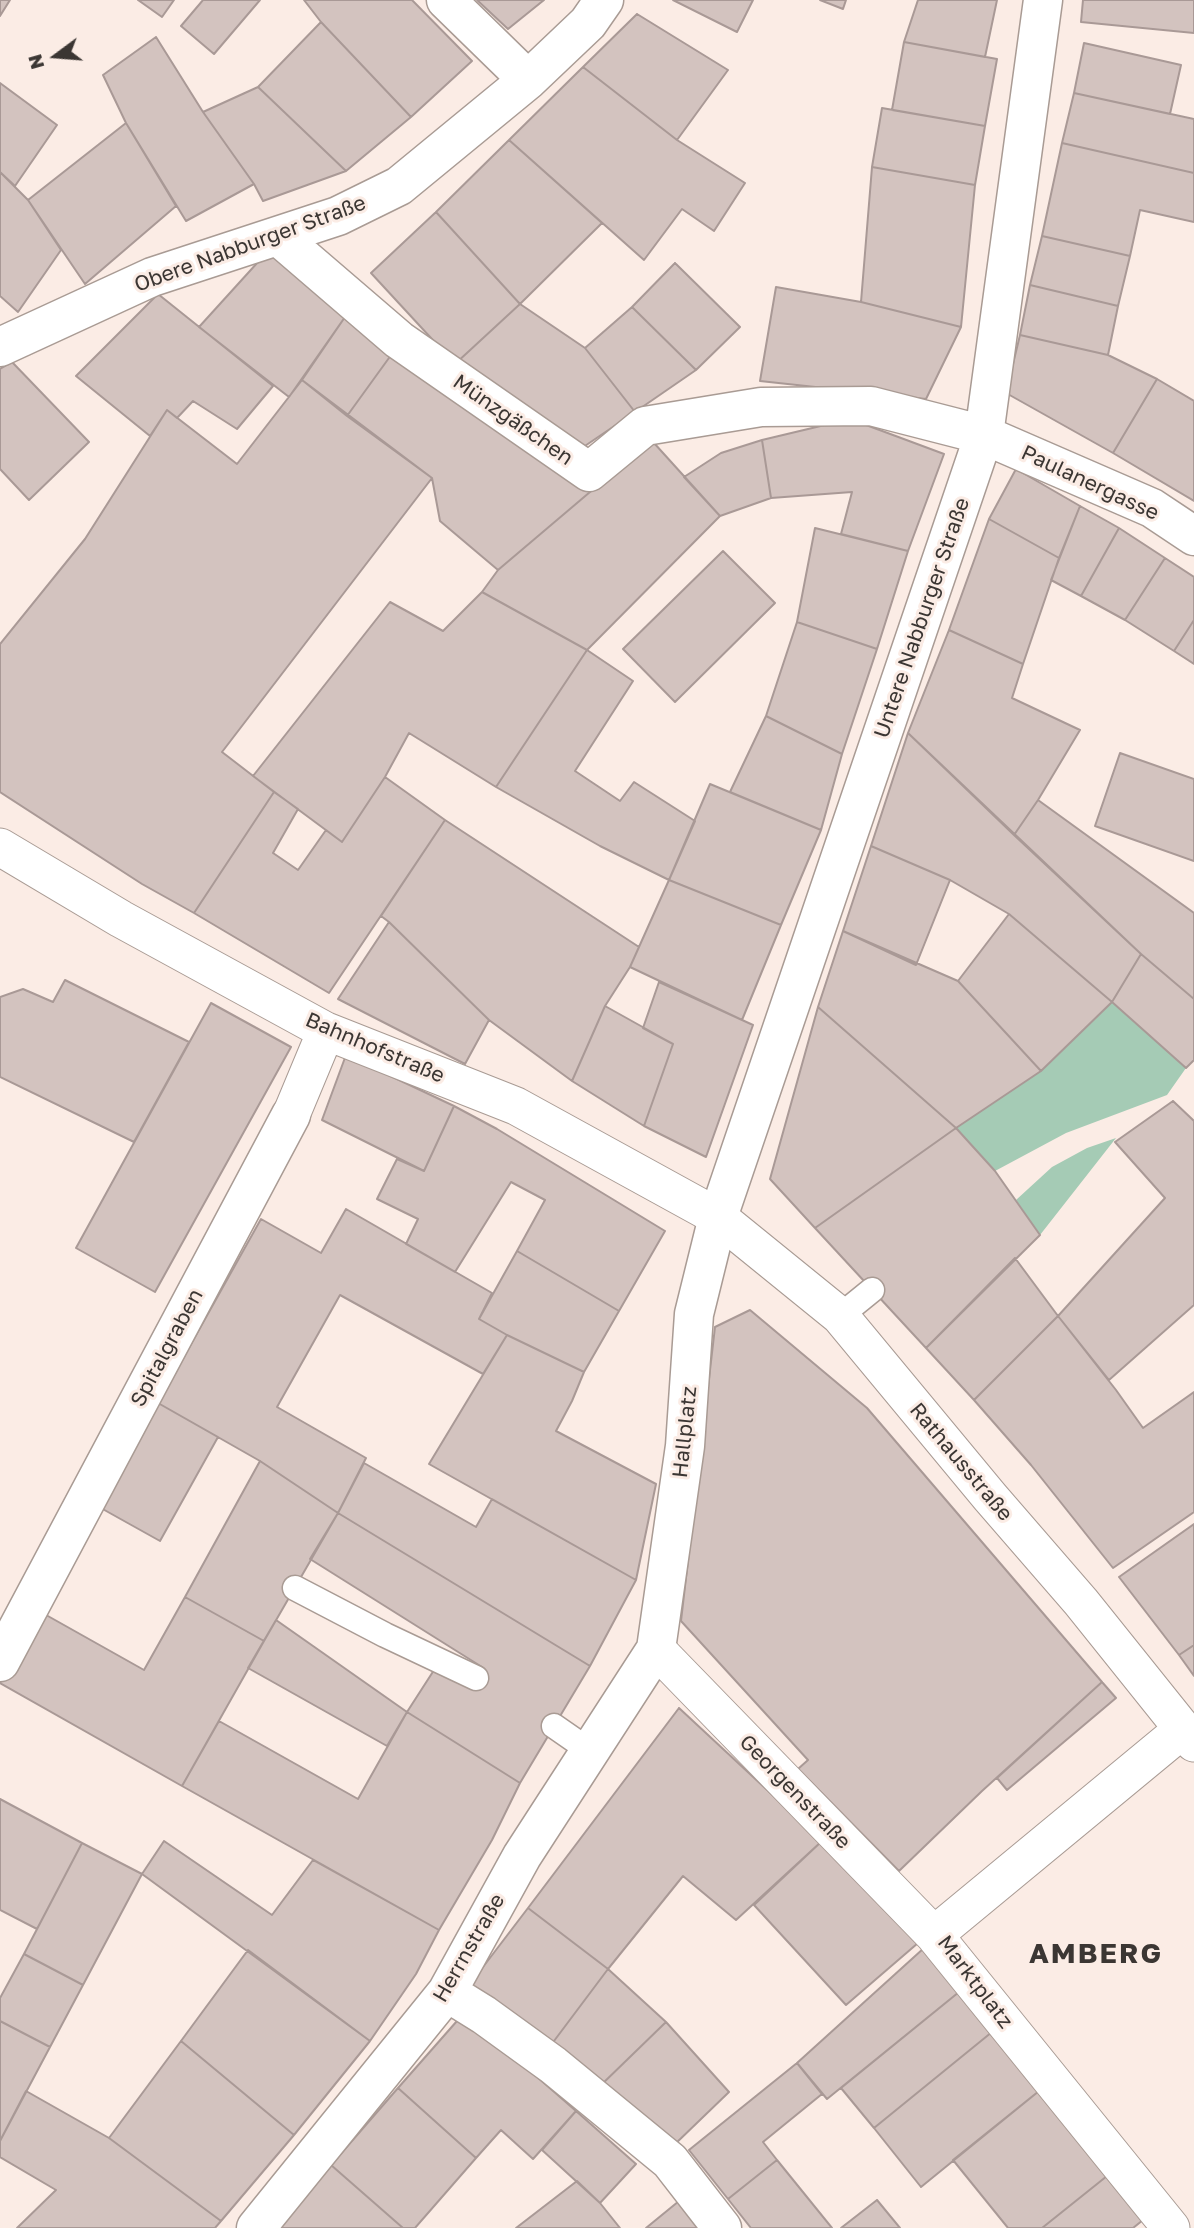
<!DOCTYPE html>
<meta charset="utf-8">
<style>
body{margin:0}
#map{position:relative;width:1194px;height:2228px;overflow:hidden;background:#fbece5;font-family:"Golos Text",sans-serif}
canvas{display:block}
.north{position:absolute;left:21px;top:21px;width:70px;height:70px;-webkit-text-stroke:5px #fbece5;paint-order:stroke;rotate:254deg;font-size:19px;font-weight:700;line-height:28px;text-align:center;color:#3b3633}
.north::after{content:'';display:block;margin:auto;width:24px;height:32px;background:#3b3633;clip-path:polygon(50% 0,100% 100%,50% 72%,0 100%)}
</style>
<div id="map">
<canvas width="1194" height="2228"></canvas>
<div class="north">N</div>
</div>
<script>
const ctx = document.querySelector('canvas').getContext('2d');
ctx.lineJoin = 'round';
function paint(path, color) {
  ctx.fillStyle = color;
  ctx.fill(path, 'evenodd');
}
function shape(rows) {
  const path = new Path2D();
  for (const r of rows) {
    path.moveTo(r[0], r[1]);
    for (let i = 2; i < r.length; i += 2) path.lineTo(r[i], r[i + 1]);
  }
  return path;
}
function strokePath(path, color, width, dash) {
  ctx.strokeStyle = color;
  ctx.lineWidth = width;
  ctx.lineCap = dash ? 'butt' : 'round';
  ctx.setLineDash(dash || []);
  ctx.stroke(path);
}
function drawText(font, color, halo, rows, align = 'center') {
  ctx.font = font + ' "Golos Text",sans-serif';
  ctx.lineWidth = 6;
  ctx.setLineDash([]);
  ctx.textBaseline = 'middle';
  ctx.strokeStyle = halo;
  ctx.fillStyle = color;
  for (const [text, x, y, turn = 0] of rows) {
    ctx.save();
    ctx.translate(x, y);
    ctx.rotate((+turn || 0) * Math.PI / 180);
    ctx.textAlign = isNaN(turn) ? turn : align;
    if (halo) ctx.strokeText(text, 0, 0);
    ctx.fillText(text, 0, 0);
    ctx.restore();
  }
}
paint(shape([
 [1112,1002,1186,1068,1167,1095,1066,1133,995,1171,956,1128,1041,1071],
 [1116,1138,1040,1235,1016,1200,1052,1167,1087,1148]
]), '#a5cbb5');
const building = shape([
 [0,0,10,0,0,16,0,0],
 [138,0,174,0,162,17,138,0],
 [203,0,260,0,214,54,181,26,203,0],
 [304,0,412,0,472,61,411,117,321,22,304,0],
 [477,0,544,0,508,29,477,0],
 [673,0,753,0,737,32,673,0],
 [820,0,846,0,843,9,820,0],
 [918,0,997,0,985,57,904,42,918,0],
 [1083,0,1194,0,1194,33,1081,22,1083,0],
 [637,14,728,70,677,140,583,67,637,14],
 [321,22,411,117,346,171,258,87,321,22],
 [156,37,203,112,254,184,186,221,126,123,103,75,156,37],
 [904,42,997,59,985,126,892,110,904,42],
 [1084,43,1181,65,1170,114,1074,93,1084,43],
 [583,67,677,140,745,183,714,231,682,209,644,260,509,140,583,67],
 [0,83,57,125,15,186,0,172,0,83],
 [258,87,346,171,263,201,254,184,203,112,258,87],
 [1074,93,1194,119,1194,173,1062,143,1074,93],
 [882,108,985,126,975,185,872,167,882,108],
 [126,123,176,206,85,284,28,200,126,123],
 [509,140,602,223,520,304,436,212,509,140],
 [1062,143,1194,173,1194,222,1140,210,1130,256,1042,236,1062,143],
 [872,167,975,185,961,327,861,302,872,167],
 [0,172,28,200,61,250,18,312,0,296,0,172],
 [436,212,520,304,455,364,371,273,436,212],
 [1042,236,1130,256,1118,306,1030,285,1042,236],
 [268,251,345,317,289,397,199,327,268,251],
 [675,263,740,327,696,370,632,307,675,263],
 [1030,285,1118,306,1108,355,1020,335,1030,285],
 [776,287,861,302,961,327,926,399,760,381,776,287],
 [158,294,273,386,237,429,193,401,177,418,167,410,150,436,76,376,158,294],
 [520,304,585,348,635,412,576,452,455,364,520,304],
 [632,307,696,370,635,412,585,348,632,307],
 [345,317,394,351,347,416,302,380,345,317],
 [1020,335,1108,355,1157,379,1113,453,1006,393,1020,335],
 [394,351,590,492,498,570,440,521,432,478,347,416,394,351],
 [12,362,89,442,29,500,0,469,0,369,12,362],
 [1157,379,1194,401,1194,501,1113,453,1157,379],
 [302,380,432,478,222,752,274,792,194,913,142,884,0,792,0,644,85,539,167,410,237,464,302,380],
 [850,419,944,454,908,551,841,534,852,492,771,498,762,440,850,419],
 [762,440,771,498,720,516,684,477,721,453,762,440],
 [654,443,720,516,587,650,482,592,498,570,590,492,654,443],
 [1016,469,1080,506,1059,558,989,519,1016,469],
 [1080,506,1119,528,1081,596,1051,580,1080,506],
 [989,519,1059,558,1023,664,949,630,989,519],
 [815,528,908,551,877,649,797,622,815,528],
 [1119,528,1165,558,1125,620,1081,596,1119,528],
 [723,551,775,603,675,702,623,649,723,551],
 [1165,558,1194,577,1194,620,1174,651,1125,620,1165,558],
 [482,592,587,650,496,787,409,733,385,777,342,842,253,776,390,602,443,631,482,592],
 [1194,620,1194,664,1174,651,1194,620],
 [797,622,877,649,842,754,766,716,797,622],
 [949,630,1023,664,1012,698,1080,730,1038,800,1014,835,908,733,949,630],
 [587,650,633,681,575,771,620,801,634,782,695,821,669,880,600,846,496,787,587,650],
 [766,716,842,754,821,830,730,792,766,716],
 [908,733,1141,954,1112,1002,1009,914,950,880,871,846,908,733],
 [1120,753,1194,779,1194,861,1095,826,1120,753],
 [385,777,445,820,329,993,194,913,274,792,298,809,273,853,298,870,326,830,342,842,385,777],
 [710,784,821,830,781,925,669,880,710,784],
 [1038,800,1194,913,1194,999,1141,954,1014,835,1038,800],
 [445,820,639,947,630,967,605,1006,572,1081,489,1020,389,922,381,916,445,820],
 [871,846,950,880,916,965,843,931,871,846],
 [669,880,781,925,742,1020,630,967,669,880],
 [1009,914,1112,1002,1041,1071,958,981,1009,914],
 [389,922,489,1020,465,1064,338,999,389,922],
 [843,931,958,981,1041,1071,956,1128,818,1007,843,931],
 [1141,954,1194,999,1194,1060,1186,1068,1112,1002,1141,954],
 [65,980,189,1042,134,1142,0,1077,0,997,23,989,53,1002,65,980],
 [659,982,753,1025,706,1157,644,1126,673,1044,643,1028,659,982],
 [211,1003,291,1047,155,1292,76,1248,211,1003],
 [605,1006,673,1044,644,1126,572,1081,605,1006],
 [818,1007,956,1128,815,1228,770,1179,818,1007],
 [346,1055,454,1106,424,1171,322,1120,346,1055],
 [1173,1101,1194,1121,1194,1305,1109,1380,1058,1316,1165,1198,1115,1142,1173,1101],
 [454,1106,497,1129,665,1231,619,1311,517,1251,545,1200,511,1182,455,1272,406,1244,418,1219,377,1199,397,1159,424,1171,454,1106],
 [956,1128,995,1171,1040,1235,926,1348,815,1228,956,1128],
 [346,1209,492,1293,479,1319,507,1335,483,1374,340,1295,277,1407,366,1458,338,1513,260,1461,158,1403,261,1219,321,1253,346,1209],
 [517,1251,619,1311,584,1372,507,1335,479,1319,517,1251],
 [1015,1258,1058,1316,974,1400,926,1348,1015,1258],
 [750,1310,867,1408,1102,1682,982,1791,899,1871,798,1769,808,1760,681,1621,715,1327,750,1310],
 [1058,1316,1116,1390,1143,1428,1194,1392,1194,1512,1113,1568,1031,1465,974,1400,1058,1316],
 [507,1335,584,1372,572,1401,556,1431,656,1484,636,1580,429,1464,507,1335],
 [158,1403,218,1437,160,1541,99,1507,158,1403],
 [260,1461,338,1513,264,1641,185,1597,260,1461],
 [364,1463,476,1527,492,1499,636,1580,590,1666,338,1513,364,1463],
 [338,1513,590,1666,520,1783,407,1712,436,1667,470,1688,482,1667,310,1559,338,1513],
 [1194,1524,1194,1645,1179,1655,1119,1577,1194,1524],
 [185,1597,264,1641,182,1786,0,1683,39,1611,144,1670,185,1597],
 [276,1620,407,1712,387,1746,248,1668,276,1620],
 [1194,1645,1194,1676,1179,1655,1194,1645],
 [1102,1682,1116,1698,1007,1790,997,1778,1102,1682],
 [679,1708,822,1841,736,1920,683,1876,608,1969,528,1908,679,1708],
 [407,1712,520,1783,492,1840,439,1930,182,1786,219,1721,358,1799,407,1712],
 [0,1799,82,1843,37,1929,0,1910,0,1799],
 [164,1841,272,1915,313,1860,439,1930,416,1974,370,2041,142,1874,164,1841],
 [822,1841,918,1943,846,2005,754,1905,822,1841],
 [82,1843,142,1874,83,1985,24,1954,82,1843],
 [528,1908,608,1969,548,2049,467,1988,528,1908],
 [924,1948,959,1992,827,2099,797,2063,924,1948],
 [248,1950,370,2041,294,2135,181,2041,248,1950],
 [24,1954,83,1985,50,2047,0,2021,0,1998,24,1954],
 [608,1969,666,2022,598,2088,548,2049,608,1969],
 [959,1992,992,2032,874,2128,841,2088,959,1992],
 [464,2013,576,2111,533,2159,501,2130,476,2158,398,2088,464,2013],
 [0,2021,50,2047,0,2141,0,2021],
 [666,2022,729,2092,672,2147,598,2088,666,2022],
 [992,2032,1039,2091,921,2187,874,2128,992,2032],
 [181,2041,294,2135,221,2221,109,2138,181,2041],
 [797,2063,822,2094,763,2142,777,2160,728,2199,689,2150,797,2063],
 [398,2088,476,2158,415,2228,403,2228,331,2165,398,2088],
 [26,2091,109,2138,221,2221,215,2228,17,2228,56,2190,0,2157,0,2141,26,2091],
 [1039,2091,1107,2176,1042,2228,1008,2228,953,2160,1039,2091],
 [576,2111,636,2164,600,2203,542,2150,576,2111],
 [777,2160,832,2228,751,2228,728,2199,777,2160],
 [331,2165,403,2228,276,2228,331,2165],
 [1107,2176,1143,2220,1133,2228,1042,2228,1107,2176],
 [577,2181,600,2203,620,2228,516,2228,577,2181],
 [877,2200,900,2228,841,2228,877,2200],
 [679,2201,699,2228,646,2228,679,2201]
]);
paint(building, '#d3c3bf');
strokePath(building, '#a99996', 2);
const service = shape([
 [840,1316,872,1290],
 [295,1588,385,1635,476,1678],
 [554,1726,590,1751]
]);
const pedestrian = shape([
 [0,847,121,919,326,1031,516,1106,718,1217,840,1316,990,1497,1081,1602,1194,1743],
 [291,1115,326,1031],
 [656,1649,934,1935],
 [1171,2228,934,1935,1182,1730]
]);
const minor = shape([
 [446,0,528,80],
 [278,236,399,340,589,472,645,426,761,407,871,406,984,435,1152,508,1194,536],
 [0,347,152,277,338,216,399,186,528,80,588,23,604,0],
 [0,1662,291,1115],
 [447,1992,484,2015,553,2065,670,2161,722,2228],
 [256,2228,447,1992,522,1856,656,1649,685,1446,694,1314,718,1217,984,435,1043,0]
]);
strokePath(service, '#a99b94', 27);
strokePath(pedestrian, '#a99b94', 39);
strokePath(minor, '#a99b94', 41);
strokePath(service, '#fff', 24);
strokePath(pedestrian, '#fff', 37);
strokePath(minor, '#fff', 38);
drawText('21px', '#3b3633', '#fbece5', [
 ["Obere Nabburger Straße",250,244,-20],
 ["Münzgäßchen",513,420,35],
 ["Paulanergasse",1090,483,25],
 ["Untere Nabburger Straße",922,618,-71],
 ["Bahnhofstraße",375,1048,23],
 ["Spitalgraben",167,1348,-62],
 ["Hallplatz",685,1432,-84],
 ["Rathausstraße",961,1462,50],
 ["Georgenstraße",795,1792,46],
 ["Herrnstraße",469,1948,-60],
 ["Marktplatz",975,1982,53]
]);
ctx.letterSpacing = '2px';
drawText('bold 28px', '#3b3633', '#fbece5', [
 ["AMBERG",1096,1954]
]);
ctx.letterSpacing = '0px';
</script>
